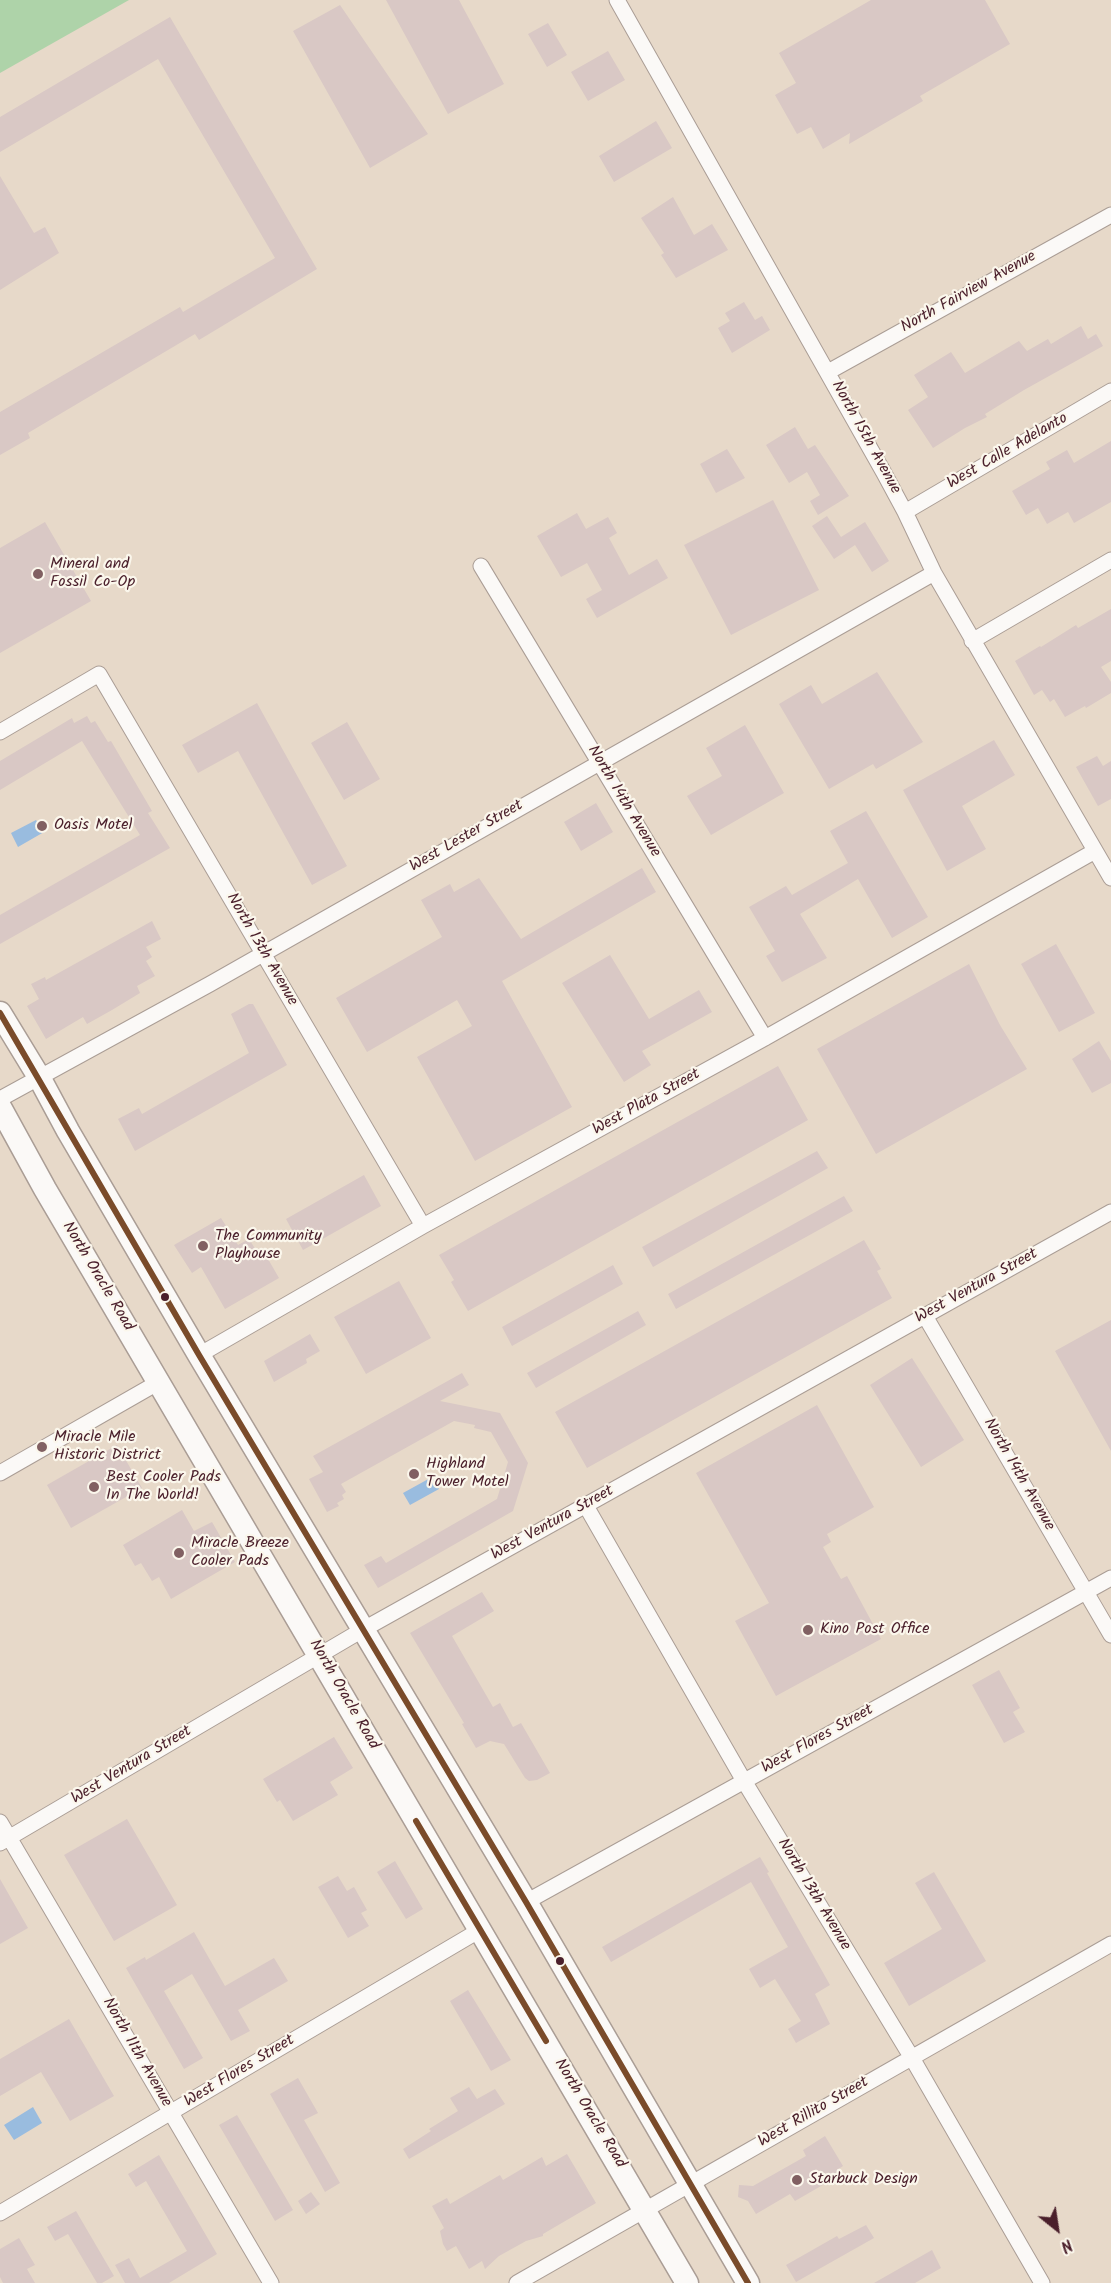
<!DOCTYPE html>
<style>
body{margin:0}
#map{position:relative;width:1111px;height:2283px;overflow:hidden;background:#e7d9c9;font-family:Kalam,sans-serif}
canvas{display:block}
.north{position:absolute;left:1027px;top:2199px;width:60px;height:60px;-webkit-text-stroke:4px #fbf7ec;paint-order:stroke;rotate:150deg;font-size:16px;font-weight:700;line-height:24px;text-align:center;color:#4a1f2b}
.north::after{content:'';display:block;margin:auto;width:21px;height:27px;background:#4a1f2b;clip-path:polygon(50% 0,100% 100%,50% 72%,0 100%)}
</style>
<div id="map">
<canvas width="1111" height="2283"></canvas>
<div class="north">N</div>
</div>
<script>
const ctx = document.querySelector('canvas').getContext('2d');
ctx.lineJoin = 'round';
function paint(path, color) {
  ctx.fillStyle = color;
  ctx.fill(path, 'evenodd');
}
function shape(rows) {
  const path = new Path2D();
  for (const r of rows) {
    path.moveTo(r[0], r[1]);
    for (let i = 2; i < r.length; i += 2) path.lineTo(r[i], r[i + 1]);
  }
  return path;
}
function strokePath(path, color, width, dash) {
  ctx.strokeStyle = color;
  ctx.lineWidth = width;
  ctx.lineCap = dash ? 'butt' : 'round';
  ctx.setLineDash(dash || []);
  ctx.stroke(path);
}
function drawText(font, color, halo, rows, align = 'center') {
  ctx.font = font + ' Kalam,sans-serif';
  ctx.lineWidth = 4.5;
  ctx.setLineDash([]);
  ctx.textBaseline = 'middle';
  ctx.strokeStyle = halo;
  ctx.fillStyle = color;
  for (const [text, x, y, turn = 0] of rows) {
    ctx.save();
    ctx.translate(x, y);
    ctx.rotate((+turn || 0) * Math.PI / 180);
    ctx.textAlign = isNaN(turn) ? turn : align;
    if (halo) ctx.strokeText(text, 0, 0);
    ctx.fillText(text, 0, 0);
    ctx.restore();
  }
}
paint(shape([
 [0,0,129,0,0,73]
]), '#aed3a9');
paint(shape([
 [36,820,44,832,18,847,11,833],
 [432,1477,439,1489,410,1505,403,1493],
 [33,2107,42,2123,14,2140,4,2125]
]), '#99bcdf');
paint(shape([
 [386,0,459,0,504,84,448,114],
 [871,0,985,0,1010,44,920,96,923,101,849,144,850,133,823,149,811,127,797,134,775,95,796,83,779,53],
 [340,5,428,134,370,168,293,31],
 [170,17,317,269,199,340,195,334,28,433,30,438,0,455,0,412,180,307,183,312,275,258,158,59,0,152,0,117],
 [548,23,567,55,547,67,528,34],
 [608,51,625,80,588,101,571,72],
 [656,121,672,148,614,182,599,156],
 [0,176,34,233,45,227,59,253,0,290],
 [673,197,694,235,712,224,728,250,676,278,661,255,664,253,641,218],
 [744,302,755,320,762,316,770,330,732,353,718,328,730,321,725,313],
 [1081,326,1088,339,1096,334,1103,346,1024,390,985,414,987,417,965,428,933,448,908,410,928,397,914,375,951,352,965,373,1019,341,1027,351,1048,339,1051,344],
 [795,427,808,449,815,445,849,496,818,515,810,501,820,495,807,472,789,483,766,445],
 [1111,441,1111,502,1074,523,1068,512,1047,524,1038,508,1026,515,1012,491,1050,469,1046,462,1067,450,1074,463],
 [727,449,745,478,716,493,700,464],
 [773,500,819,590,731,635,684,545],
 [577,513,586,529,608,517,617,533,609,538,629,575,657,559,668,578,597,618,586,599,602,590,587,563,561,577,537,536],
 [827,516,841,537,865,522,889,561,872,572,855,545,834,559,812,526],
 [45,522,91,601,0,653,0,548],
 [1111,609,1111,661,1101,667,1111,682,1111,693,1086,708,1085,706,1065,717,1054,699,1050,702,1042,690,1034,695,1015,661,1040,646,1041,647,1076,625,1078,628],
 [877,672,923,742,876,769,873,764,829,789,779,704,811,685,822,704],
 [257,703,347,866,312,885,238,751,198,773,182,745],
 [87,716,91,723,95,721,108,742,111,741,152,811,148,813,170,848,0,944,0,915,140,835,82,741,0,790,0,761,72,718,74,723],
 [347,722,380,779,344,800,311,743],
 [745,725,784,793,711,835,687,796,722,776,706,748],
 [994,740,1015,775,962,806,986,849,947,871,903,790],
 [1097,756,1103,766,1111,761,1111,799,1098,806,1076,767],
 [596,803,613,832,581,851,564,822],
 [866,811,928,917,892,938,858,879,800,914,827,958,782,982,766,956,775,951,749,907,786,886,792,895,848,863,830,831],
 [642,868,656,892,502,981,572,1107,475,1161,417,1057,472,1026,457,1000,367,1052,336,998,442,937,421,900,450,884,454,892,479,878,521,939],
 [152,921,161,939,146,947,152,957,146,961,155,976,137,986,140,993,112,1010,87,1024,83,1017,46,1039,27,1006,39,999,31,984,45,977,46,980],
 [1056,944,1095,1013,1059,1032,1021,964],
 [610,955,649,1019,699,990,712,1012,642,1051,651,1065,624,1082,562,983],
 [969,964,1000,1025,1027,1069,876,1154,817,1049],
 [249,1004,253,1004,287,1065,135,1151,118,1119,139,1108,142,1114,249,1053,231,1014],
 [1099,1041,1111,1061,1111,1083,1092,1093,1072,1059],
 [778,1066,808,1120,468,1311,451,1282,454,1280,439,1255],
 [817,1151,828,1168,653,1267,642,1247],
 [364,1175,381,1206,303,1250,286,1219],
 [844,1196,853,1211,676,1309,668,1294],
 [221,1218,238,1245,249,1239,259,1255,264,1252,279,1278,225,1309,201,1267,192,1273,174,1245],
 [864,1240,881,1269,877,1271,892,1298,587,1468,555,1412],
 [613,1265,623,1284,512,1346,502,1327],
 [399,1281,431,1338,366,1374,334,1317],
 [638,1311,646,1325,536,1388,527,1373],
 [1111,1320,1111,1451,1055,1351],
 [310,1334,320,1351,306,1359,307,1363,274,1382,264,1361],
 [912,1358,964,1440,921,1467,870,1385],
 [462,1373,469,1385,440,1401,500,1413,528,1463,513,1511,378,1588,364,1565,381,1556,386,1563,497,1499,508,1462,491,1432,474,1428,475,1425,454,1421,341,1484,346,1492,342,1495,344,1499,337,1503,339,1506,327,1512,309,1479,323,1472,313,1456],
 [817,1405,874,1507,827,1534,831,1542,823,1547,841,1579,847,1576,881,1639,776,1696,735,1621,769,1603,696,1473],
 [117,1445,142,1488,71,1528,47,1485],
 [182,1510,194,1531,212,1522,235,1562,171,1599,159,1577,152,1581,141,1563,135,1566,123,1545],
 [482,1592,494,1611,452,1636,493,1707,500,1703,513,1727,521,1723,550,1773,537,1780,529,1781,525,1778,504,1744,490,1741,476,1748,462,1724,464,1723,410,1633],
 [999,1670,1020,1708,1013,1712,1025,1732,1004,1743,972,1685],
 [334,1737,353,1768,330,1782,338,1795,293,1821,280,1800,277,1802,263,1779],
 [127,1819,177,1905,114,1941,64,1855],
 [760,1857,769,1872,767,1873,830,1985,815,1994,830,2024,796,2043,788,2029,801,2021,775,1979,760,1988,749,1969,788,1947,751,1882,611,1962,602,1947],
 [395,1861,423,1909,406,1919,377,1872],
 [934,1872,986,1961,909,2006,884,1963,942,1929,915,1883],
 [338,1876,347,1891,354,1887,367,1910,361,1913,369,1926,348,1938,318,1887],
 [0,1879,28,1928,0,1944],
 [194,1932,225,1986,274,1958,288,1981,238,2010,250,2031,231,2041,192,1974,164,1991,203,2058,184,2069,126,1968,145,1957,146,1960],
 [468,1990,511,2060,491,2071,450,2001],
 [69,2019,114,2096,70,2121,41,2072,0,2096,0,2059],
 [298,2078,318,2113,304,2120,340,2183,325,2192,270,2094],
 [469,2087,477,2099,495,2089,505,2104,409,2159,403,2149,431,2131,429,2129,458,2111,450,2098],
 [237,2115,293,2210,275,2221,219,2125],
 [825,2136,843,2166,837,2170,840,2175,795,2201,790,2194,756,2214,748,2201,738,2197,739,2185,753,2186,806,2156,803,2150],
 [567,2154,596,2203,543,2234,543,2236,526,2241,499,2256,485,2269,482,2261,469,2269,456,2246,447,2251,443,2244,440,2231,444,2228,432,2206,447,2198,450,2204,500,2175,503,2180,542,2157,546,2166],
 [159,2155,217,2254,169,2283,125,2283,115,2265,129,2258,140,2278,187,2251,146,2181,136,2187,128,2174],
 [311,2192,320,2204,306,2214,298,2201],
 [76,2211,114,2276,102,2283,97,2283,68,2234,55,2241,47,2227],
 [866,2225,874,2238,796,2282,786,2265,837,2236,839,2239],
 [19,2238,35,2265,27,2269,35,2283,3,2283,0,2277,0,2249],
 [932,2250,941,2268,915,2283,874,2283]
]), '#d9c8c5');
const minor = shape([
 [617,0,884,473,905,512,934,573,1111,878],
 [828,372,1111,215],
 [905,512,1111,391],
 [481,566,765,1038],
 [972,641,1111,560],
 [0,732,99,674,423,1226],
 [0,1099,210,984,934,573],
 [925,1316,1111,1635],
 [199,1355,423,1226,765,1038,1095,851],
 [0,1473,159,1382],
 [586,1506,744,1781,912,2058,1042,2283],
 [0,1822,271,2283],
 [0,1843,364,1629,1111,1212],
 [526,1902,1111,1578],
 [0,2213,480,1930],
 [517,2283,1111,1944]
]);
const secondary = shape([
 [0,1013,39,1077,68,1131,199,1355,526,1902,748,2283],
 [0,1107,45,1189,687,2283]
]);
strokePath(minor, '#aa9d95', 17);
strokePath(secondary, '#aa9d95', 25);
strokePath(minor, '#fbf9f7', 15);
strokePath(secondary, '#fbf9f7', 22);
strokePath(shape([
 [0,1013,199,1355,526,1902,748,2283],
 [416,1821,546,2041]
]), '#7a4b2a', 6);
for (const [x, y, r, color] of [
 [38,574,6,"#816062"],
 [42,826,6,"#816062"],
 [203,1246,6,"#816062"],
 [165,1297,5,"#4a1f2b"],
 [42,1447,6,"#816062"],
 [414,1474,6,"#816062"],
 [94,1487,6,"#816062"],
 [179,1553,6,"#816062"],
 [808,1630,6,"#816062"],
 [560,1961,5,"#4a1f2b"],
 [797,2180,6,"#816062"]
]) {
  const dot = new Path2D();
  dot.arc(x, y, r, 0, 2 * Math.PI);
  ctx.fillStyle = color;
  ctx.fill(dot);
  strokePath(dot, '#fbf7ec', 2);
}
drawText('16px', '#4a1f2b', '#fbf7ec', [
 ["North Fairview Avenue",969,293,-29],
 ["North 15th Avenue",865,438,61],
 ["West Calle Adelanto",1008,452,-30],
 ["North 14th Avenue",623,802,59],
 ["West Lester Street",467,837,-30],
 ["North 13th Avenue",261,950,60],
 ["West Plata Street",647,1103,-29],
 ["North Oracle Road",97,1277,59],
 ["West Ventura Street",977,1287,-29],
 ["North 14th Avenue",1018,1475,60],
 ["West Ventura Street",553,1524,-29],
 ["North Oracle Road",343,1695,60],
 ["West Flores Street",818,1740,-29],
 ["West Ventura Street",132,1766,-31],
 ["North 13th Avenue",813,1895,59],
 ["North 11th Avenue",136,2053,60],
 ["West Flores Street",240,2072,-31],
 ["West Rillito Street",814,2113,-30],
 ["North Oracle Road",589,2114,59]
]);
drawText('16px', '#4a1f2b', '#fbf7ec', [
 ["Mineral and",50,565],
 ["Fossil Co-Op",50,583],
 ["Oasis Motel",54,826],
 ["The Community",215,1237],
 ["Playhouse",215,1255],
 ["Miracle Mile",54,1438],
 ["Historic District",54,1456],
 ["Highland",426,1465],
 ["Tower Motel",426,1483],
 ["Best Cooler Pads",106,1478],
 ["In The World!",106,1496],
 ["Miracle Breeze",191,1544],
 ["Cooler Pads",191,1562],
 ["Kino Post Office",820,1630],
 ["Starbuck Design",809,2180]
], 'left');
</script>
